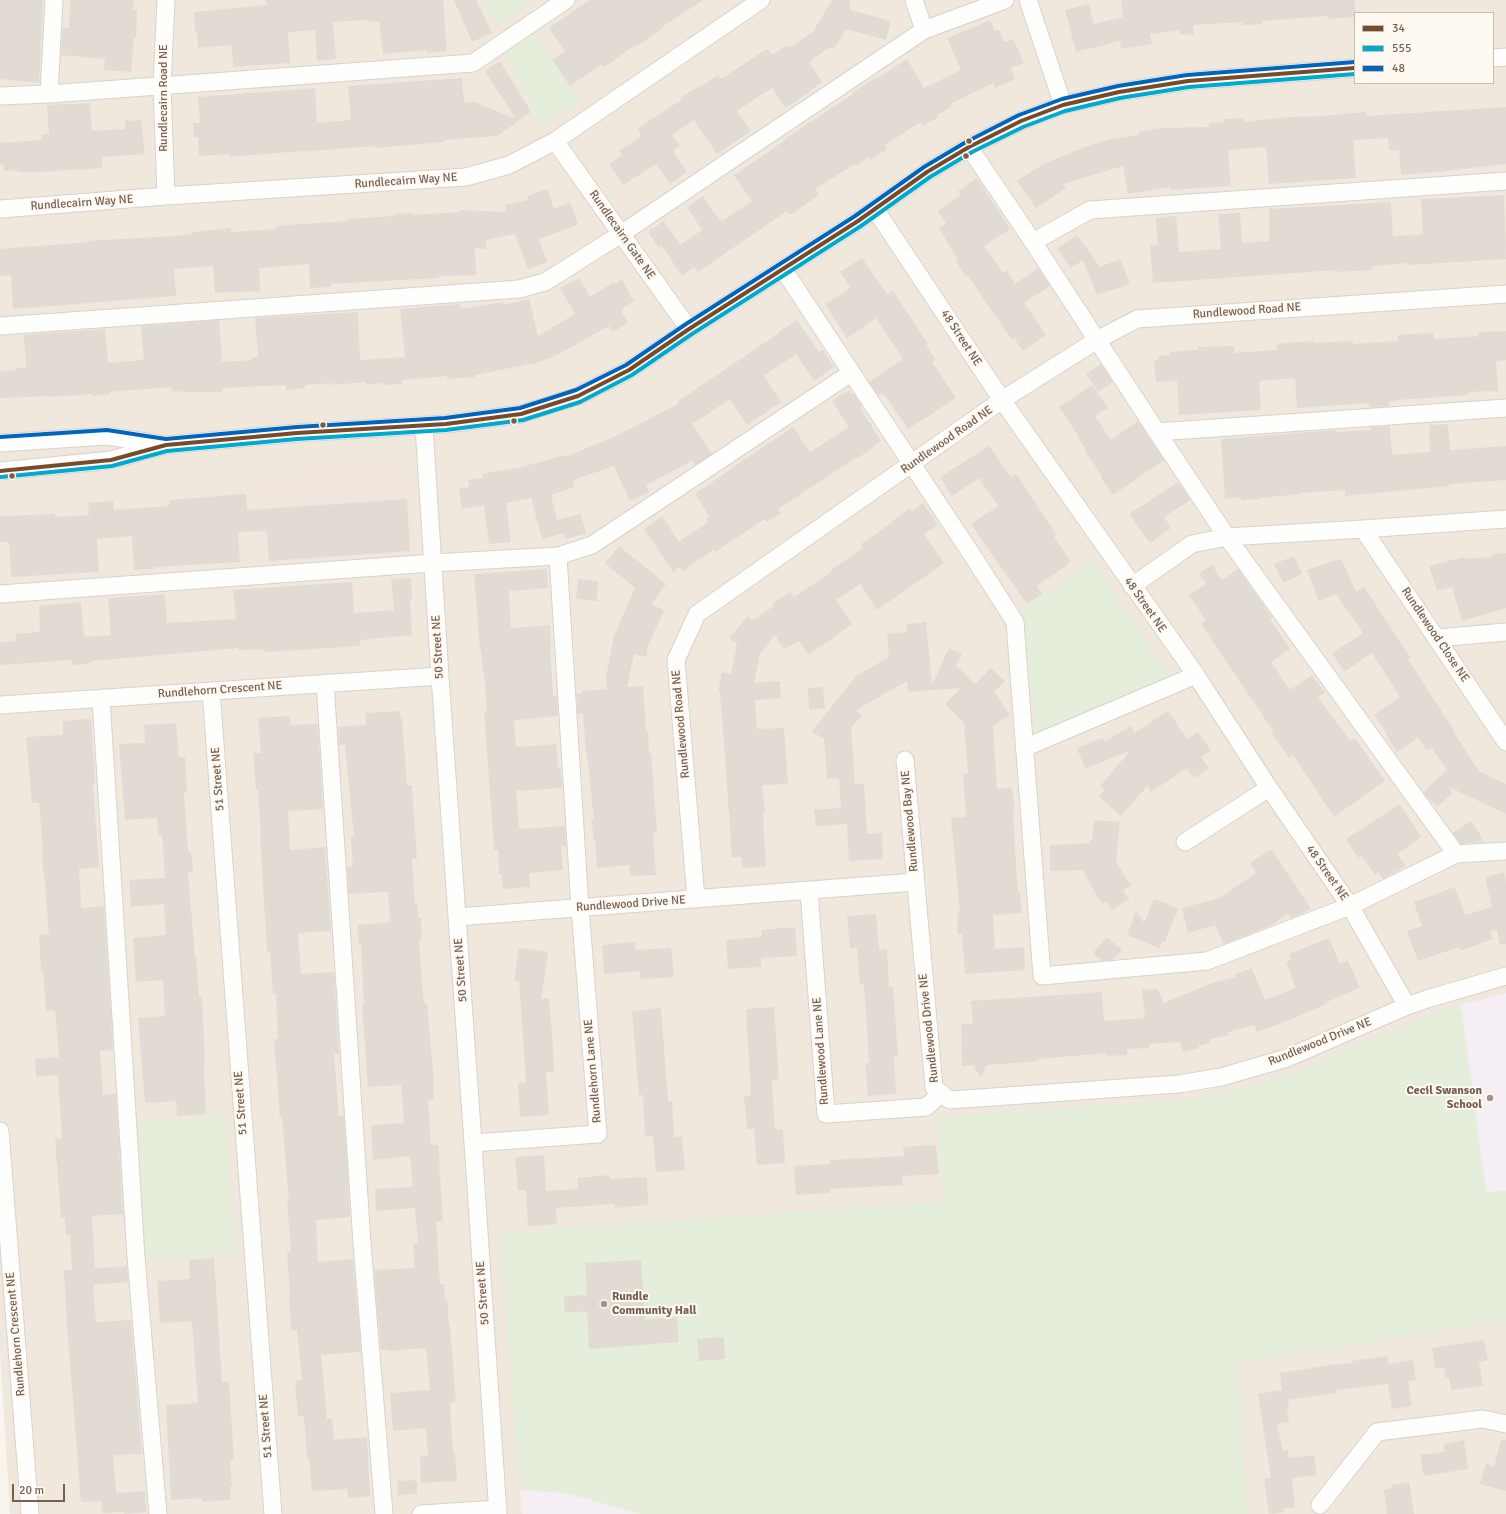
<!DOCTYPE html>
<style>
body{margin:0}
#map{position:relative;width:1506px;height:1514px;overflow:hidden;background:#f8f5ee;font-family:Signika,sans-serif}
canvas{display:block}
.legend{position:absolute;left:1354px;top:12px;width:140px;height:72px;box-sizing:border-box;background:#fefaf2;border:1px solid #c7bcb1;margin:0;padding:5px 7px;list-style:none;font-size:12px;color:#755f50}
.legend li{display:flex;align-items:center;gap:8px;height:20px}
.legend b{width:20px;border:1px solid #c7bcb1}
.scale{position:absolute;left:12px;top:1484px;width:53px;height:18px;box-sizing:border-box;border:2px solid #755f50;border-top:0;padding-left:5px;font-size:12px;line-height:14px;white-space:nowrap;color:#755f50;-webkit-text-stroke:3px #fefaf2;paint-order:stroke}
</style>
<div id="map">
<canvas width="1506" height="1514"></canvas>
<ul class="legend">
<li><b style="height:5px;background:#7a4b2a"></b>34</li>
<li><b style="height:5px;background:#00a9ce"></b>555</li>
<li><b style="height:5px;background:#0065bd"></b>48</li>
</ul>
<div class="scale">20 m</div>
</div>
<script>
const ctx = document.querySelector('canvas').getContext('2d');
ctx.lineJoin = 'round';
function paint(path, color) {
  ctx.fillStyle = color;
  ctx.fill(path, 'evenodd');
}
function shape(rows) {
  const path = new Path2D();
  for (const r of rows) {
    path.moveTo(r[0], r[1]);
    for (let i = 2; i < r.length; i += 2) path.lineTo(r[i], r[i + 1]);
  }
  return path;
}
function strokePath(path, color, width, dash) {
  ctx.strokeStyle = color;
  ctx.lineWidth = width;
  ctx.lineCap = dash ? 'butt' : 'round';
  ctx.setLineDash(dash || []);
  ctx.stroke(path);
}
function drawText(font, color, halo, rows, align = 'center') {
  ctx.font = font + ' Signika,sans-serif';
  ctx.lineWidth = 4;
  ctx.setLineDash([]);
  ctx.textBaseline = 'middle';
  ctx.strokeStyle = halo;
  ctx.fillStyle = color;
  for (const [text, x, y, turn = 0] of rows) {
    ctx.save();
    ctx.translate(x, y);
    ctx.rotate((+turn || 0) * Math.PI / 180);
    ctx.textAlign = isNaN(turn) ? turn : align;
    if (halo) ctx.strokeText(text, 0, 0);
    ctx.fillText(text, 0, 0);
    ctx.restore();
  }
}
paint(shape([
 [0,0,1506,0,1506,1514,10,1514,0,1350],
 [1355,13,1493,13,1493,83,1355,83]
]), '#f0e8dd');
paint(shape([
 [393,464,409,469,415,553,256,563,250,473]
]), '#f1e6dd');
paint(shape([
 [1506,993,1506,1191,1486,1192,1461,1005],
 [520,1490,567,1493,641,1514,522,1514]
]), '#f5eef4');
paint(shape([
 [483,0,526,0,529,5,497,25],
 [532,32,581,101,542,124,505,55,515,40],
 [1092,561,1170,678,1041,735,1036,726,1022,612],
 [1461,1005,1486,1192,1506,1191,1506,1320,1238,1363,1247,1514,641,1514,567,1493,520,1490,501,1233,943,1202,938,1117,1202,1098,1241,1089,1287,1076,1421,1019],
 [225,1116,235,1254,145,1260,136,1122]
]), '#e4eeda');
paint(shape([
 [0,0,43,0,39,83,0,79],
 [70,0,134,0,133,10,137,10,136,38,134,38,131,72,104,70,105,59,61,55,63,27,69,28],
 [266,0,443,0,447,51,427,53,427,50,383,54,379,21,368,22,368,20,333,22,336,59,317,61,315,30,288,32,290,63,233,67,232,45,198,48,197,32,195,32,194,12,267,5],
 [454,0,476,0,492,33,472,42],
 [590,0,703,0,662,27,663,28,637,46,636,45,604,67,602,64,570,86,552,60,565,51,549,28],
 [832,0,850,0,850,10,891,21,886,40,846,29,834,49,830,47,809,62,822,82,802,97,785,108,772,88,737,111,751,131,717,154,694,120,672,135,680,146,673,151,687,172,670,184,656,164,623,185,609,164,622,155,619,151,642,136,637,129,681,100,680,98,696,88,697,89,718,75,721,79,767,49,772,55,787,45,789,48,813,32],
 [1121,0,1355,0,1355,17,1328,19,1327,16,1262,21,1262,24,1243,25,1242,22,1193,25,1194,34,1181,35,1180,30,1150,34,1152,44,1121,49,1120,41,1076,52,1065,10,1089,4,1094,24,1123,17],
 [990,20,995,31,999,30,1004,42,1013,39,1024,63,1011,68,1015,79,995,88,993,83,950,104,952,106,937,115,938,117,923,126,921,122,885,145,887,149,871,160,869,157,856,166,855,164,815,189,819,195,790,215,787,211,698,272,694,267,682,276,662,246,659,248,648,232,664,221,680,245,702,230,687,207,703,196,719,220,721,219,722,221,752,201,734,175,768,152,786,139,786,138,853,94,852,93,876,77,876,79,907,59,924,88,961,70,947,38],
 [500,61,531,112,497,136,444,140,444,142,375,148,375,146,301,152,301,151,229,157,229,154,199,156,198,137,194,137,193,123,200,123,198,97,315,88,317,123,351,120,348,86,462,78,464,103,475,102,516,119,485,71],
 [90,103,92,131,125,129,125,121,141,120,145,154,102,157,102,168,76,170,76,169,45,172,18,172,17,170,4,171,3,164,0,164,0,143,42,140,41,135,49,134,47,105],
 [1506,107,1506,164,1446,171,1401,175,1399,150,1389,150,1388,138,1353,140,1356,178,1269,184,1266,147,1228,150,1231,186,1170,190,1170,187,1128,194,1123,166,1063,184,1066,188,1036,208,1017,181,1045,163,1090,145,1110,139,1139,135,1139,132,1161,128,1209,127,1209,123,1224,122,1224,119,1244,118,1244,122,1290,117,1308,116,1308,117,1366,112,1366,116],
 [977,178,1009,227,1010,229,984,246,1003,273,1007,271,1015,284,1038,268,1050,286,1024,303,1046,335,1023,351,1014,338,1012,340,968,276,966,277,956,261,958,260,939,228,946,223,937,211,961,195,958,191],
 [547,189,554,209,570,202,578,225,539,239,547,262,528,269,515,234,486,240,486,249,475,248,476,275,439,276,439,278,331,284,331,287,310,288,309,264,259,268,260,291,215,293,213,266,174,269,176,296,13,309,11,275,0,276,0,249,89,242,89,241,173,236,193,234,193,232,231,228,231,232,276,229,275,226,347,221,347,219,394,216,394,214,413,213,413,215,459,212,459,210,506,212,505,205,528,200,527,196],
 [1504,195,1506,259,1410,265,1410,263,1372,266,1373,270,1337,272,1337,270,1153,283,1150,246,1158,245,1156,218,1176,216,1179,252,1221,249,1218,214,1240,213,1242,243,1269,241,1269,209,1391,202,1393,236,1423,234,1421,199],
 [1077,235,1100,267,1120,259,1130,284,1097,295,1083,260,1071,268,1057,249],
 [862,258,887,294,893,291,909,315,928,344,926,346,936,360,932,362,956,398,908,429,886,397,885,397,882,393,878,395,869,382,903,359,876,318,847,338,825,304,851,288,840,272],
 [579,278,590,297,614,282,615,284,622,280,634,301,623,308,624,309,621,311,628,323,613,332,609,326,557,355,531,365,530,364,475,375,475,377,447,379,447,376,402,380,402,384,384,385,384,383,366,385,366,382,332,385,332,383,305,385,305,388,286,390,286,385,222,388,222,392,181,392,181,391,172,392,171,387,110,392,110,394,92,396,92,394,52,397,52,396,0,398,0,371,17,370,17,368,26,367,24,335,105,329,108,363,144,360,141,326,219,320,222,362,252,360,251,357,258,357,255,318,358,312,360,360,405,357,400,309,460,304,461,309,503,302,503,305,529,299,538,336,575,314,560,288],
 [797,320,819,352,823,350,834,367,814,381,796,354,764,376,781,402,747,425,730,399,692,424,712,454,695,465,692,461,646,485,649,492,630,501,614,466,573,480,575,487,551,495,557,520,581,514,586,534,565,539,564,533,542,539,531,498,506,503,511,542,489,544,484,505,462,509,459,488,469,487,468,480,483,478,482,474,522,467,565,455,566,457,614,437,678,404,677,402,779,333,778,332],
 [1506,331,1506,360,1496,361,1498,391,1469,392,1469,395,1397,400,1389,402,1389,406,1370,407,1369,403,1297,408,1295,378,1259,381,1261,410,1179,415,1177,381,1156,382,1154,361,1159,360,1158,356,1170,355,1170,352,1198,350,1198,347,1234,346,1234,353,1277,350,1277,344,1314,341,1314,343,1353,341,1353,344,1398,341,1398,335,1433,333,1434,339,1478,336,1478,332],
 [1101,364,1113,382,1098,392,1086,374],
 [1092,385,1108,408,1095,416,1111,440,1138,421,1164,460,1113,495,1101,477,1102,476,1085,451,1086,450,1078,438,1079,437,1059,407],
 [849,390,852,394,853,393,862,406,860,408,881,441,873,446,874,447,858,458,857,457,778,509,781,513,767,522,765,519,715,552,713,550,683,571,679,566,674,573,644,529,662,516,679,542,708,522,706,518,709,516,695,494,741,462,793,427,810,452,849,427,832,401],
 [1448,424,1450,450,1506,446,1506,480,1449,484,1449,486,1345,496,1345,490,1300,493,1300,494,1260,498,1260,499,1241,500,1241,497,1225,499,1221,439,1336,430,1336,432,1371,430,1371,427,1390,426,1392,455,1430,452,1429,425],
 [989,446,1011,477,1016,474,1057,535,1054,537,1071,562,1037,586,1042,594,1027,604,971,524,998,506,979,478,952,496,940,477],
 [1178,482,1190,500,1164,517,1171,528,1150,543,1129,514],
 [246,494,247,510,407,499,410,551,269,561,267,531,238,532,240,562,154,567,154,569,134,570,132,536,97,539,99,572,11,577,9,542,0,542,0,516,55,514,55,517,89,515,88,503,113,501,114,510,169,506,169,500],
 [923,503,938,525,924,534,944,563,877,610,860,584,836,600,852,624,809,655,799,641,784,649,775,635,760,653,754,683,780,681,781,698,755,700,757,729,784,728,788,784,762,785,765,812,763,813,766,867,742,868,741,857,732,857,724,743,720,693,718,693,722,672,731,674,737,644,729,638,748,616,753,620,774,606,772,604,790,592,794,597,831,572,830,571,863,548,861,544,893,522,892,521,910,508,912,511],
 [619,546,666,584,651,604,664,610,648,646,646,657,634,654,627,687,643,686,646,732,648,732,649,754,651,753,657,833,653,833,656,875,630,876,629,865,597,868,595,839,593,839,592,820,594,820,587,754,586,754,583,713,578,714,577,694,582,694,582,691,607,689,606,677,614,636,635,588,605,563],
 [1506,553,1506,608,1462,621,1452,587,1437,591,1429,566,1464,557,1465,559,1493,557,1492,554],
 [1294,556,1302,574,1283,583,1274,564],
 [1340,559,1342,563,1343,563,1356,592,1364,587,1410,657,1408,659,1455,732,1454,733,1479,771,1506,784,1506,814,1449,787,1452,793,1437,807,1423,792,1447,770,1432,748,1427,751,1418,738,1397,752,1386,735,1387,734,1374,715,1400,697,1372,653,1344,672,1332,653,1363,633,1336,594,1319,601,1307,570],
 [1212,565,1222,580,1238,569,1272,617,1270,619,1290,649,1271,662,1290,690,1312,675,1325,693,1318,697,1350,741,1355,738,1385,781,1334,817,1293,755,1289,758,1272,733,1274,732,1201,624,1206,620,1189,595,1206,584,1199,574],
 [547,569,548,588,509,591,511,628,550,625,551,646,550,646,553,696,557,696,558,716,514,720,516,747,556,744,558,769,561,769,562,788,516,791,519,829,565,826,566,846,561,846,563,870,529,873,530,887,503,889,502,874,499,874,498,850,494,850,484,711,487,711,484,673,483,673,481,650,480,650,474,574],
 [411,578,412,599,410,599,412,635,360,640,360,646,264,652,263,649,238,650,238,648,92,661,92,663,72,665,71,660,0,665,0,642,16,641,16,634,40,632,39,606,81,602,84,637,111,635,108,598,165,594,167,623,236,619,233,590,352,582,354,613,394,610,391,579],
 [578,579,598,581,597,601,576,599],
 [926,622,932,685,949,648,962,654,956,665,975,684,991,668,1005,681,994,692,1010,715,993,726,997,789,1012,787,1015,810,1013,810,1015,850,1018,893,1020,893,1022,913,993,915,995,949,1024,947,1025,970,965,974,962,934,958,934,957,913,960,913,951,818,966,817,963,774,968,773,964,723,945,704,961,688,908,692,907,681,856,710,862,715,851,728,855,784,864,784,867,834,882,833,883,859,849,861,847,824,816,826,814,810,841,808,839,778,827,779,824,738,811,732,856,676,889,657,887,634,907,632,907,624],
 [823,687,825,708,809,710,808,688],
 [400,711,401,718,402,718,407,785,412,785,417,859,412,859,415,904,417,903,418,918,421,918,422,939,419,939,422,985,424,1003,427,1003,434,1083,433,1083,434,1099,428,1100,431,1145,438,1145,440,1164,439,1164,443,1221,436,1221,440,1284,444,1284,445,1298,447,1298,449,1326,450,1326,456,1402,450,1403,453,1454,455,1454,457,1481,421,1483,420,1457,428,1456,426,1428,393,1431,390,1393,430,1390,426,1348,387,1351,386,1349,381,1350,374,1270,415,1268,413,1244,418,1244,415,1208,376,1211,375,1189,413,1187,410,1156,373,1160,371,1125,404,1123,401,1085,368,1087,362,1005,364,1005,361,945,359,945,357,925,390,922,388,892,349,894,347,867,353,867,351,837,354,837,345,745,339,745,338,727,366,725,365,713],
 [1168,711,1187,739,1198,732,1211,751,1201,757,1209,768,1194,778,1187,768,1151,792,1147,786,1121,816,1099,797,1105,790,1100,786,1131,750,1085,769,1077,748,1103,738,1104,742,1131,726,1135,733],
 [290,716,291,725,317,724,318,728,323,809,288,811,290,850,325,847,331,931,298,933,301,974,334,972,339,1054,334,1054,339,1116,344,1115,350,1217,316,1220,318,1262,353,1259,361,1352,321,1355,327,1419,332,1419,334,1440,367,1437,370,1496,348,1498,347,1489,312,1491,309,1458,307,1458,304,1416,298,1416,295,1381,302,1380,297,1330,291,1330,289,1295,290,1295,287,1252,291,1252,287,1203,289,1203,282,1117,280,1117,274,1039,278,1039,276,994,273,994,270,952,267,952,260,836,261,836,258,790,256,790,253,753,261,753,258,718],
 [91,719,95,784,93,784,99,867,79,869,81,908,104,906,113,1050,100,1051,103,1095,116,1094,123,1214,92,1216,95,1268,127,1266,128,1282,93,1285,96,1322,131,1320,142,1454,113,1455,116,1493,145,1491,146,1512,124,1514,124,1512,102,1513,101,1501,81,1502,67,1325,64,1270,72,1270,70,1235,66,1235,65,1218,61,1218,55,1139,62,1139,58,1075,36,1077,35,1059,59,1057,55,1010,46,1011,43,970,41,970,39,935,49,934,44,873,43,873,42,852,43,851,39,803,32,803,26,737,63,735,63,721],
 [176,723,179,757,185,757,187,792,184,792,188,851,191,851,193,872,188,872,195,957,196,956,199,997,202,997,205,1060,204,1060,204,1072,206,1114,177,1116,176,1101,145,1103,138,1018,165,1016,163,980,136,982,133,938,166,935,164,904,131,907,129,880,165,878,162,834,158,835,157,818,125,820,119,744,145,743,144,725],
 [1400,804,1421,837,1397,854,1406,866,1383,879,1378,872,1375,875,1361,855,1358,858,1346,839],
 [1094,820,1120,822,1116,862,1131,886,1123,890,1129,899,1112,910,1107,901,1102,904,1082,870,1050,871,1050,845,1090,843,1090,840,1092,840],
 [1471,821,1484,841,1481,842,1461,844,1453,833],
 [1271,849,1311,909,1291,918,1288,914,1272,925,1224,944,1215,925,1188,933,1182,908,1220,898,1256,873,1250,863],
 [1504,872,1506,882,1506,944,1500,945,1497,930,1490,931,1493,939,1460,951,1459,947,1418,961,1407,931,1422,926,1414,902,1455,887,1465,915,1492,907,1485,877],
 [1154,899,1178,908,1165,942,1162,941,1160,947,1161,949,1127,935,1136,911,1144,923],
 [876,914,879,950,887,949,889,987,893,986,898,1056,894,1056,896,1094,868,1096,865,1063,869,1063,864,984,860,985,857,948,850,949,847,916],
 [795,927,797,956,761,958,761,967,728,969,726,940,762,937,761,930],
 [1107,937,1122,950,1114,959,1102,961,1093,953],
 [1329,938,1340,964,1348,960,1360,988,1327,1002,1328,1003,1290,1020,1257,1032,1254,1025,1228,1032,1229,1035,1210,1039,1211,1043,1198,1046,1199,1048,1182,1052,1180,1042,1149,1044,1149,1048,1127,1049,1127,1055,1107,1056,1107,1053,1038,1059,1038,1061,987,1065,981,1078,973,1065,962,1066,961,1024,973,1024,971,1001,1102,992,1104,1021,1145,1018,1142,990,1158,989,1164,1003,1215,982,1236,977,1235,974,1252,968,1265,1000,1296,988,1286,962,1291,960,1289,954],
 [635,942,635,950,671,948,674,977,640,979,640,971,604,974,602,945],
 [519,948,548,952,541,999,549,998,552,1032,554,1072,546,1072,549,1115,520,1117,518,1083,526,1083,519,981,514,981],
 [774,1007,779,1079,772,1080,775,1130,783,1130,785,1163,757,1165,754,1129,747,1129,746,1119,744,1096,751,1096,746,1009],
 [661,1008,668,1101,672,1101,674,1137,682,1136,685,1170,656,1172,653,1136,645,1136,643,1095,639,1095,632,1011],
 [936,1145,939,1174,902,1176,903,1185,829,1189,830,1193,796,1195,794,1166,830,1164,830,1160,904,1156,903,1147],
 [544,1155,546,1191,578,1189,577,1178,610,1175,611,1179,647,1177,648,1205,615,1208,615,1204,556,1208,557,1224,528,1226,526,1190,518,1190,515,1157],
 [214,1258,222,1382,229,1382,234,1460,230,1461,232,1486,230,1486,231,1500,202,1502,201,1498,171,1500,166,1405,198,1403,192,1321,160,1323,157,1281,190,1279,189,1260],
 [641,1260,645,1320,677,1317,679,1342,589,1349,587,1311,565,1313,564,1296,587,1295,585,1263],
 [724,1337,725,1359,699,1361,697,1339],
 [1484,1340,1488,1360,1479,1362,1483,1386,1451,1390,1449,1378,1446,1378,1444,1367,1435,1369,1432,1348],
 [1387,1356,1388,1364,1413,1360,1416,1380,1408,1381,1412,1406,1392,1409,1388,1384,1336,1390,1336,1393,1288,1400,1289,1408,1287,1408,1289,1422,1277,1424,1283,1451,1288,1450,1289,1458,1314,1455,1317,1475,1292,1478,1295,1507,1283,1509,1284,1512,1269,1514,1264,1479,1271,1478,1258,1394,1282,1390,1280,1373,1330,1365,1352,1363,1352,1361],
 [1464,1440,1468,1469,1424,1476,1420,1455,1445,1452,1444,1444],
 [1501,1440,1506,1440,1506,1491,1480,1484,1486,1464,1494,1467],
 [417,1480,417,1494,398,1495,397,1481],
 [1409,1482,1414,1514,1387,1514,1384,1490,1392,1488,1392,1485]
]), '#e2dbd4');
const minor = shape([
 [914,0,924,30],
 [1028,0,1063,105],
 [1493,58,1506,57],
 [49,94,473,63,566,0],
 [0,96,49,94,54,0],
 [555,141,689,329],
 [969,147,1033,242,1157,432,1227,537,1456,854],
 [166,196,162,86,166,0],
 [0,209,166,196,466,177,509,165,555,141,761,0],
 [875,209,1002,400,1196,675,1269,788,1350,906,1407,1006],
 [1033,242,1090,210,1506,181],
 [783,269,976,561,1015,622,1042,976,1207,961,1350,906,1456,854,1506,851],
 [0,326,519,289,545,282,621,234,924,30,1005,0],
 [424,426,440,676,473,1143,498,1514],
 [1157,432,1506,408],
 [0,443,107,436,159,444],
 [0,471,111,460,166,445,297,433,446,424,521,414,578,396,629,370,689,329,858,221,927,172,969,147,1021,121,1063,105,1119,92,1188,81,1355,68],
 [1363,529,1506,742],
 [1132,586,1192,544,1227,537,1363,529,1506,519],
 [0,594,433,563,558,556,592,545,851,373],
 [1437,638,1506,632],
 [325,683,362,1243,384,1514],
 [211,691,273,1514],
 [101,698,136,1257,158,1514],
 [0,705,440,676],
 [1024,748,1196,675],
 [905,760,934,1088,950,1100,1179,1084,1221,1077,1287,1058,1407,1006,1427,999,1506,976],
 [1185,842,1269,788],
 [809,891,826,1114,926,1107,942,1093],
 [696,899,676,660,697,614,1002,400,1097,340,1137,319,1506,294],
 [457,917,915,882],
 [0,1131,30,1514],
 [473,1143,598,1134,580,908,558,556],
 [1320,1505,1377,1432,1483,1419,1506,1424],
 [421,1514,498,1509]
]);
strokePath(minor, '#d7d2cd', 19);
strokePath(minor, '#fefefc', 17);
strokePath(shape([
 [0,471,111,460,166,445,297,433,446,424,521,414,578,396,629,370,689,329,858,221,927,172,969,147,1021,121,1063,105,1119,92,1188,81,1355,68]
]), '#7a4b2a', 4);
strokePath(shape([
 [1,477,112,466,167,451,297,439,446,430,523,420,580,402,632,375,692,334,861,226,930,177,972,152,1023,127,1065,111,1120,98,1189,87,1355,74]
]), '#00a9ce', 4);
strokePath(shape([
 [0,437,107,430,166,439,297,427,445,418,520,408,576,390,626,365,686,324,855,216,924,167,966,142,1019,115,1062,99,1118,86,1187,75,1355,62]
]), '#0065bd', 4);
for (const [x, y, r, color] of [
 [969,141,3.5,"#755f50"],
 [966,156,3.5,"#755f50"],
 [514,421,3.5,"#755f50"],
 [323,425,3.5,"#755f50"],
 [12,476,3.5,"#755f50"],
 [1490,1098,4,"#a39487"],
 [604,1304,4,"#a39487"]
]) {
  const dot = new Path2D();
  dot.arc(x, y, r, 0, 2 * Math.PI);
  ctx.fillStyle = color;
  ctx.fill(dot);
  strokePath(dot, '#fefaf2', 1.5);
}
drawText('12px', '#755f50', '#fefaf2', [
 ["Rundlecairn Road NE",164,98,-90],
 ["Rundlecairn Way NE",406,181,-4],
 ["Rundlecairn Way NE",82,203,-4],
 ["Rundlecairn Gate NE",622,235,55],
 ["Rundlewood Road NE",1247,311,-4],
 ["48 Street NE",961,338,57],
 ["Rundlewood Road NE",947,440,-35],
 ["48 Street NE",1145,605,55],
 ["Rundlewood Close NE",1435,635,56],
 ["50 Street NE",438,647,-93],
 ["Rundlehorn Crescent NE",220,690,-4],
 ["Rundlewood Road NE",681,724,-95],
 ["51 Street NE",218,779,-94],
 ["Rundlewood Bay NE",910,821,-95],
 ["48 Street NE",1327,873,55],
 ["Rundlewood Drive NE",631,904,-4],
 ["50 Street NE",461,970,-94],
 ["Rundlewood Drive NE",929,1028,-96],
 ["Rundlewood Drive NE",1320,1042,-22],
 ["Rundlewood Lane NE",821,1051,-94],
 ["Rundlehorn Lane NE",593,1071,-95],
 ["51 Street NE",241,1103,-94],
 ["50 Street NE",483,1293,-94],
 ["Rundlehorn Crescent NE",16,1334,-95],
 ["51 Street NE",266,1426,-94]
]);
drawText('bold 12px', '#755f50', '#fefaf2', [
 ["Cecil Swanson",1482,1091],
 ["School",1482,1105],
 ["Rundle",612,1297,"left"],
 ["Community Hall",612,1311,"left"]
], 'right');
</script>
